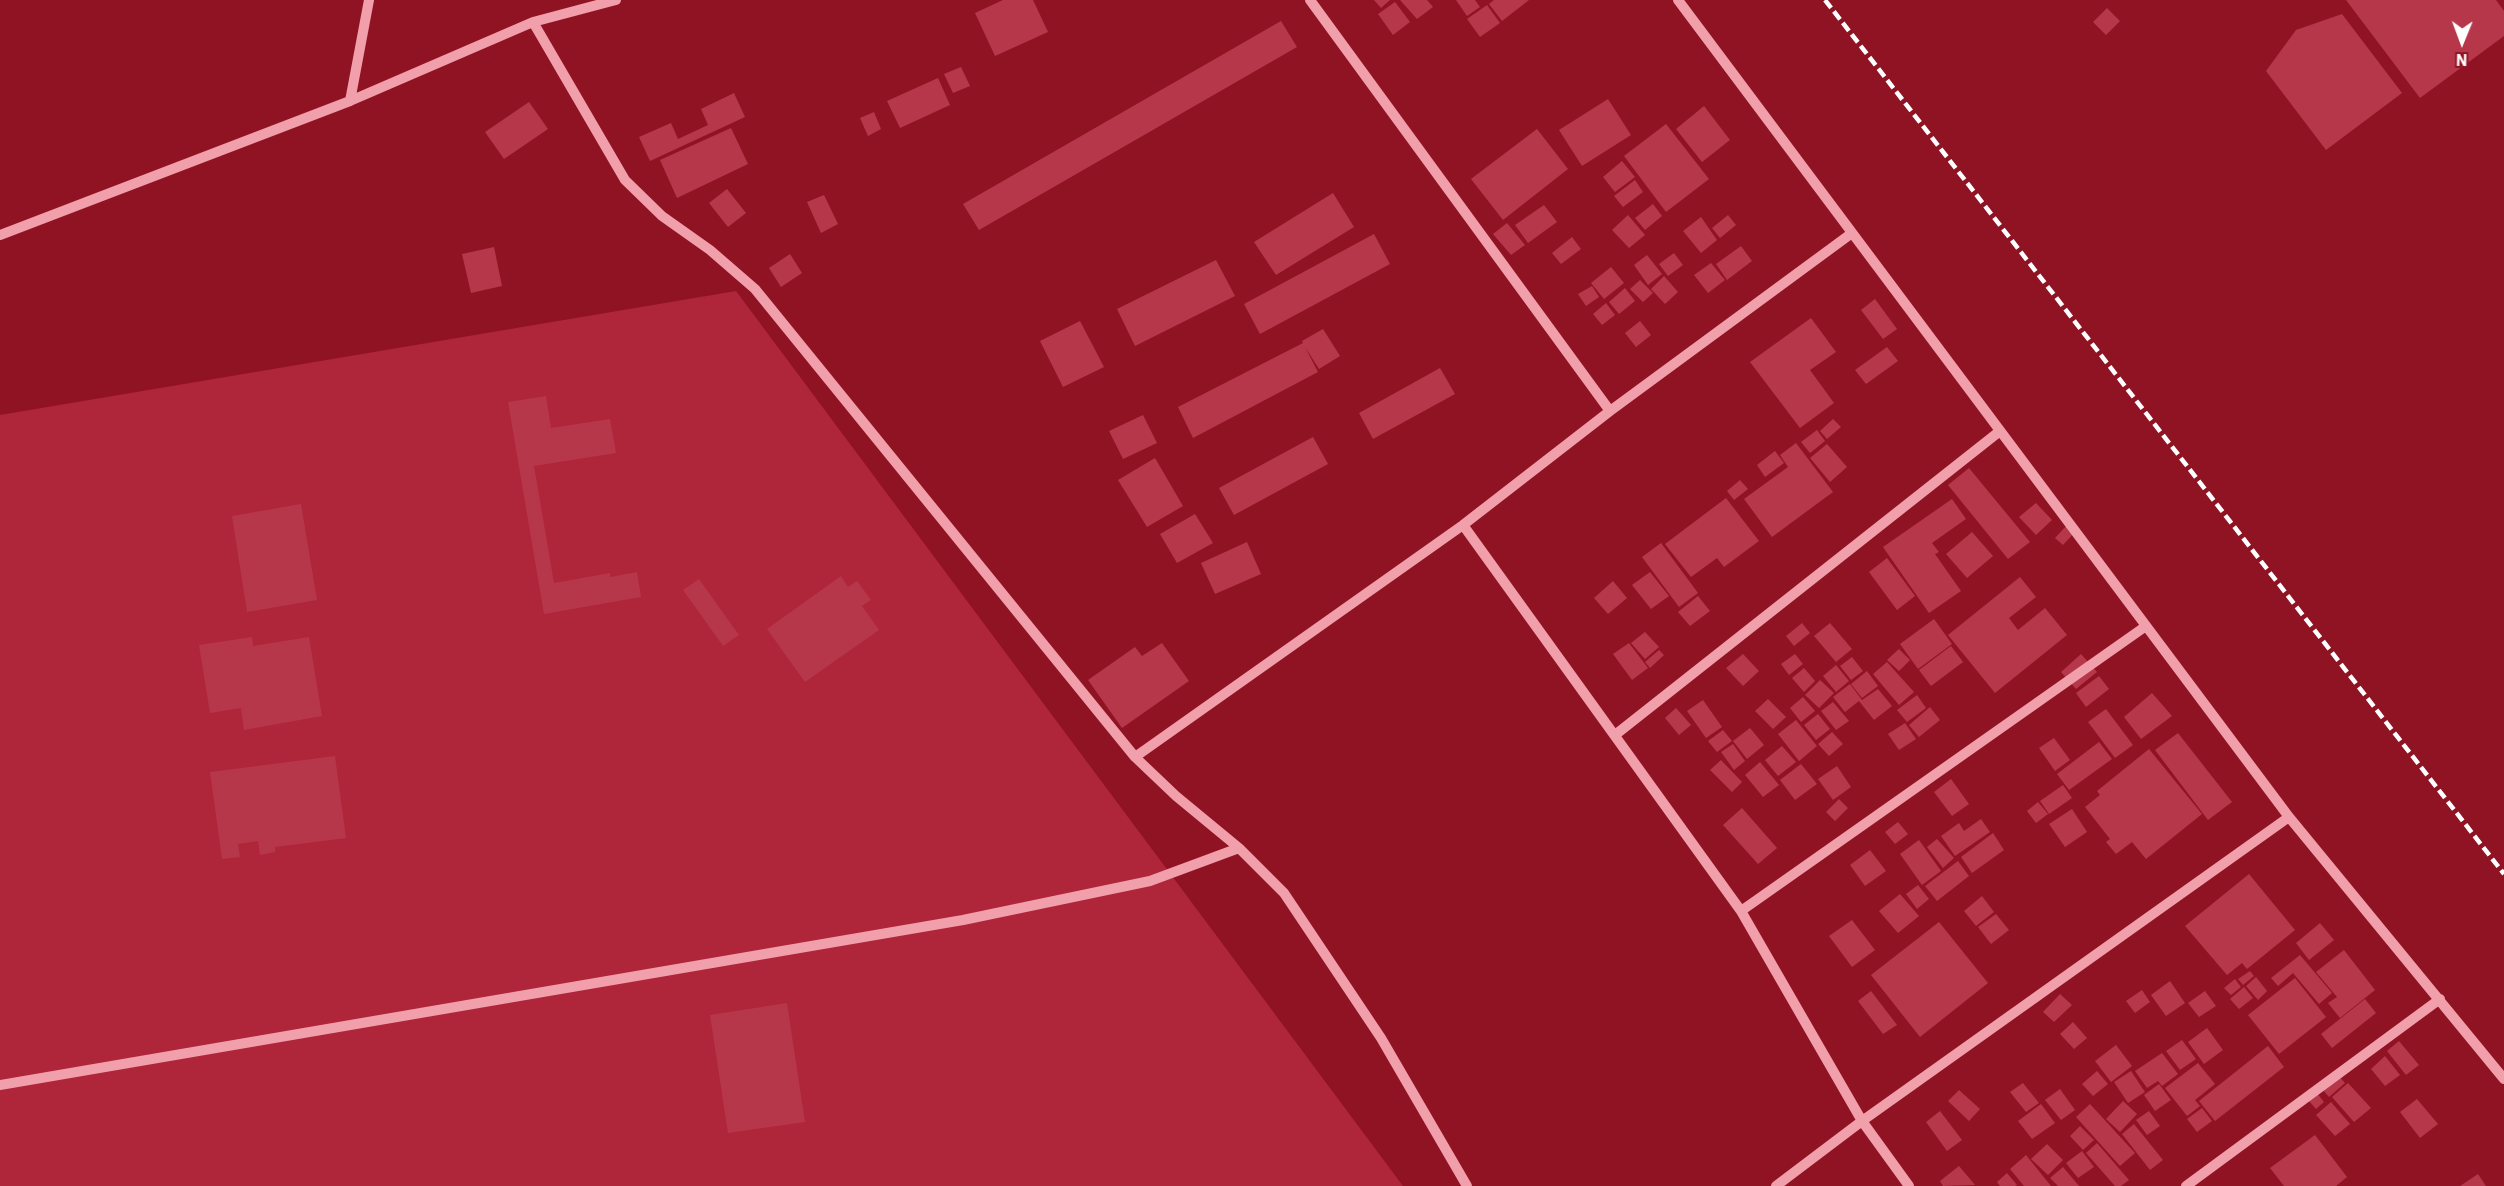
<!DOCTYPE html>
<style>
body{margin:0}
#map{position:relative;width:2504px;height:1186px;overflow:hidden;background:#901324;font-family:"IBM Plex Sans",sans-serif}
canvas{display:block}
.north{position:absolute;left:2432px;top:12px;width:60px;height:60px;-webkit-text-stroke:4px #901324;paint-order:stroke;rotate:181deg;font-size:16px;font-weight:700;line-height:24px;text-align:center;color:#fff}
.north::after{content:'';display:block;margin:auto;width:21px;height:27px;background:#fff;clip-path:polygon(50% 0,100% 100%,50% 72%,0 100%)}
</style>
<div id="map">
<canvas width="2504" height="1186"></canvas>
<div class="north">N</div>
</div>
<script>
const ctx = document.querySelector('canvas').getContext('2d');
ctx.lineJoin = 'round';
function paint(path, color) {
  ctx.fillStyle = color;
  ctx.fill(path, 'evenodd');
}
function shape(rows) {
  const path = new Path2D();
  for (const r of rows) {
    path.moveTo(r[0], r[1]);
    for (let i = 2; i < r.length; i += 2) path.lineTo(r[i], r[i + 1]);
  }
  return path;
}
function strokePath(path, color, width, dash) {
  ctx.strokeStyle = color;
  ctx.lineWidth = width;
  ctx.lineCap = dash ? 'butt' : 'round';
  ctx.setLineDash(dash || []);
  ctx.stroke(path);
}
paint(shape([
 [736,291,1403,1186,0,1186,0,415]
]), '#af2539');
paint(shape([
 [1003,0,1033,0,1048,32,995,56,975,13],
 [1374,0,1390,0,1381,8],
 [1400,0,1427,0,1433,7,1417,19],
 [1456,0,1475,0,1480,7,1467,16],
 [1494,0,1529,0,1502,21,1489,4],
 [2346,0,2496,0,2504,11,2504,36,2420,98],
 [1395,2,1410,22,1393,35,1378,14],
 [1487,5,1500,23,1480,37,1467,19],
 [2107,8,2120,21,2106,35,2093,22],
 [2342,14,2402,93,2326,150,2266,71,2296,30],
 [1281,21,1297,47,979,230,963,204],
 [961,67,970,86,953,93,944,74],
 [938,78,950,105,900,128,887,101],
 [734,93,745,117,650,161,639,137,671,123,678,139,708,125,701,109],
 [1608,99,1631,135,1582,166,1559,130],
 [529,102,548,129,504,159,485,132],
 [1704,106,1730,140,1702,162,1676,129],
 [874,112,881,129,868,136,860,118],
 [1666,124,1709,179,1666,212,1624,156],
 [731,128,748,164,677,198,660,160],
 [1537,129,1568,169,1503,220,1471,179],
 [1622,161,1635,177,1615,192,1603,177],
 [1635,180,1643,192,1623,207,1614,196],
 [727,189,746,213,728,227,709,203],
 [1333,193,1354,227,1276,275,1254,242],
 [824,195,838,224,821,233,807,202],
 [1653,204,1662,216,1645,230,1635,218],
 [1544,205,1557,222,1528,243,1515,225],
 [1628,215,1645,235,1629,248,1612,230],
 [1728,215,1736,225,1720,238,1712,228],
 [1701,217,1717,240,1701,253,1683,231],
 [1507,223,1525,245,1511,255,1493,234],
 [1374,234,1390,264,1260,334,1244,304],
 [1572,237,1581,249,1561,264,1552,253],
 [1741,246,1752,261,1727,280,1716,264],
 [494,247,502,286,471,293,462,254],
 [1674,253,1683,265,1668,276,1659,264],
 [790,254,802,273,781,287,769,268],
 [1647,255,1662,274,1648,285,1634,265],
 [1216,260,1235,296,1135,346,1117,309],
 [1711,263,1725,280,1708,293,1694,275],
 [1611,267,1624,283,1604,299,1591,283],
 [1664,276,1678,292,1665,304,1651,289],
 [1640,280,1653,293,1643,302,1630,289],
 [1592,286,1599,297,1586,306,1578,294],
 [1625,288,1635,301,1619,314,1609,302],
 [1875,299,1897,329,1883,339,1861,310],
 [1606,303,1615,315,1602,325,1593,314],
 [1811,318,1836,352,1810,370,1834,403,1800,428,1750,362],
 [1080,321,1104,367,1063,387,1040,341],
 [1640,321,1651,335,1636,347,1625,333],
 [1323,329,1340,356,1319,369,1305,347,1318,372,1193,438,1178,407,1303,343,1302,341],
 [1887,347,1898,361,1866,384,1855,370],
 [1440,368,1455,394,1373,439,1359,413],
 [546,396,551,428,610,419,616,453,534,466,554,583,610,573,610,577,637,572,641,597,544,614,508,402],
 [1143,415,1157,443,1123,459,1109,431],
 [1833,419,1841,427,1827,439,1820,431],
 [1817,430,1825,441,1810,453,1801,442],
 [1313,437,1328,464,1234,515,1219,488],
 [1796,443,1833,492,1772,537,1744,499,1788,467,1780,455],
 [1827,444,1847,467,1830,482,1810,458],
 [1775,451,1784,463,1765,477,1757,465],
 [1155,458,1183,506,1147,527,1118,480],
 [1969,468,2030,542,2008,559,1948,485],
 [1740,480,1748,489,1734,500,1727,491],
 [1726,498,1759,541,1724,567,1717,558,1691,577,1665,544],
 [1952,499,1966,519,1932,543,1939,552,1935,554,1961,591,1929,613,1883,547],
 [2036,503,2052,520,2036,535,2019,517],
 [301,504,317,600,247,612,232,516],
 [1195,514,1213,543,1177,563,1160,534],
 [2067,525,2075,532,2063,545,2055,538],
 [1972,532,1993,556,1967,578,1946,554],
 [1247,542,1261,574,1215,594,1201,563],
 [1661,543,1698,593,1679,607,1642,557],
 [1887,558,1915,596,1897,610,1869,572],
 [1650,572,1669,596,1651,609,1632,585],
 [841,576,848,587,857,581,871,600,862,606,879,630,805,682,767,629],
 [2020,577,2036,597,2009,618,2018,630,2045,608,2067,635,1995,693,1948,635],
 [699,579,739,635,723,646,683,590],
 [1613,581,1627,598,1608,614,1594,598],
 [1698,596,1710,611,1690,626,1678,612],
 [1934,619,1952,644,1918,669,1900,644],
 [1802,623,1810,633,1794,646,1786,636],
 [1830,623,1852,649,1836,662,1814,636],
 [1645,632,1659,647,1645,659,1631,643],
 [252,637,253,646,309,637,322,716,244,730,241,708,210,713,199,645],
 [1162,643,1189,681,1122,728,1088,680,1135,647,1142,656],
 [1629,643,1648,668,1632,680,1613,654],
 [1951,646,1963,662,1931,686,1919,670],
 [1899,649,1910,660,1899,671,1887,660],
 [1659,650,1664,655,1650,668,1645,662],
 [1743,654,1759,671,1743,686,1726,668],
 [1795,654,1803,664,1789,675,1781,664],
 [2081,654,2097,672,2076,689,2061,672],
 [1852,657,1863,671,1851,680,1840,666],
 [1887,662,1914,692,1899,705,1873,674],
 [1836,665,1849,681,1836,692,1823,676],
 [1804,668,1815,681,1804,692,1792,678],
 [1867,671,1878,686,1862,698,1851,684],
 [2099,676,2109,689,2086,707,2076,693],
 [1820,680,1834,693,1819,708,1805,695],
 [1850,684,1862,700,1878,689,1892,706,1874,720,1859,701,1845,712,1833,697],
 [2152,693,2172,716,2141,739,2124,717],
 [1917,695,1926,708,1907,722,1897,710],
 [1803,697,1815,711,1801,722,1790,708],
 [1768,699,1786,717,1773,729,1755,711],
 [1703,700,1722,727,1706,738,1687,711],
 [1833,702,1849,721,1836,730,1821,711],
 [1930,707,1940,720,1919,737,1909,725],
 [1676,708,1691,725,1679,735,1665,718],
 [2106,709,2133,745,2115,758,2088,722],
 [1818,714,1830,729,1816,740,1804,725],
 [1796,720,1817,746,1799,761,1778,734],
 [1905,723,1916,739,1899,750,1888,734],
 [1750,728,1764,745,1747,759,1733,741],
 [1723,730,1732,741,1717,752,1708,741],
 [1832,732,1843,744,1829,756,1818,744],
 [2178,733,2232,802,2208,820,2155,750],
 [2054,738,2070,760,2055,771,2039,748],
 [2099,742,2112,759,2069,790,2057,774],
 [1733,744,1745,761,1734,770,1721,752],
 [1782,746,1796,762,1778,776,1765,760],
 [2149,749,2202,814,2146,859,2132,842,2116,854,2106,842,2110,839,2085,807,2100,795,2097,791],
 [335,756,346,838,275,847,275,852,260,855,258,841,238,844,240,857,222,859,210,772],
 [1721,760,1742,782,1732,792,1710,770],
 [1760,762,1779,785,1763,797,1745,775],
 [1801,764,1817,784,1795,800,1780,780],
 [1837,766,1851,787,1833,800,1818,779],
 [1951,779,1969,804,1952,816,1934,792],
 [2063,785,2072,798,2049,814,2040,801],
 [1839,799,1848,808,1835,821,1826,812],
 [2038,802,2048,814,2036,823,2027,811],
 [1742,808,1777,848,1758,864,1723,825],
 [2072,809,2087,832,2065,847,2049,824],
 [1981,819,1990,832,1955,856,1941,836,1959,823,1964,831],
 [1898,822,1908,834,1895,844,1885,832],
 [1993,833,2004,850,1972,873,1961,857],
 [1937,839,1954,858,1943,868,1927,847],
 [1919,840,1941,871,1922,885,1900,854],
 [1870,850,1886,871,1865,886,1850,865],
 [1958,861,1969,876,1937,901,1925,886],
 [2249,874,2295,930,2247,969,2242,963,2227,975,2185,926],
 [1918,885,1929,899,1917,909,1906,894],
 [1900,894,1919,916,1898,933,1879,911],
 [1982,896,1994,912,1976,926,1964,911],
 [1996,914,2009,930,1991,944,1978,927],
 [1852,920,1875,950,1852,967,1829,936],
 [1939,922,1988,983,1920,1037,1871,975],
 [2320,923,2334,940,2309,960,2296,943],
 [2344,950,2375,990,2340,1018,2328,1003,2337,997,2316,972],
 [2300,955,2332,993,2319,1004,2293,973,2278,986,2271,978],
 [2250,971,2254,976,2243,985,2238,979],
 [2256,977,2267,991,2258,1000,2246,986],
 [2295,978,2326,1017,2279,1054,2248,1015],
 [2235,979,2241,987,2231,995,2224,988],
 [2170,981,2185,1003,2166,1016,2151,995],
 [2244,987,2253,998,2239,1009,2230,999],
 [2142,990,2150,1002,2135,1013,2126,1001],
 [1871,991,1897,1025,1883,1034,1858,1001],
 [2205,991,2216,1006,2199,1017,2188,1003],
 [2060,994,2072,1005,2054,1022,2043,1012],
 [2365,999,2376,1013,2332,1048,2321,1034],
 [787,1003,805,1122,728,1133,710,1015],
 [2073,1022,2087,1038,2074,1049,2060,1034],
 [2207,1028,2223,1050,2204,1064,2188,1042],
 [2182,1040,2196,1059,2180,1070,2166,1051],
 [2399,1041,2419,1065,2406,1075,2387,1051],
 [2116,1045,2132,1066,2111,1082,2095,1061],
 [2268,1046,2284,1067,2215,1121,2199,1101],
 [2162,1053,2178,1074,2162,1086,2158,1081,2147,1088,2135,1071],
 [2385,1056,2400,1075,2385,1086,2371,1069],
 [2198,1063,2215,1084,2195,1100,2200,1106,2187,1116,2165,1088],
 [2097,1071,2108,1084,2093,1096,2082,1084],
 [2131,1071,2145,1092,2128,1103,2114,1082],
 [2338,1075,2345,1083,2329,1097,2322,1089],
 [2023,1083,2039,1103,2026,1112,2010,1092],
 [2348,1083,2371,1108,2354,1122,2332,1097],
 [2159,1084,2171,1100,2155,1111,2144,1095],
 [2060,1089,2075,1110,2061,1120,2045,1100],
 [1959,1090,1980,1109,1969,1121,1948,1101],
 [2316,1092,2324,1102,2316,1109,2307,1099],
 [2417,1099,2438,1124,2420,1138,2400,1112],
 [2123,1101,2137,1114,2120,1132,2106,1119],
 [2331,1102,2350,1124,2335,1136,2316,1115],
 [2041,1104,2055,1123,2032,1139,2018,1121],
 [2090,1104,2135,1153,2120,1166,2076,1117],
 [2202,1108,2212,1121,2197,1132,2187,1119],
 [1940,1111,1962,1140,1947,1151,1926,1122],
 [2149,1111,2160,1126,2147,1135,2136,1120],
 [2134,1124,2163,1160,2150,1170,2122,1134],
 [2080,1126,2094,1140,2083,1150,2070,1136],
 [2315,1135,2347,1177,2336,1186,2284,1186,2270,1168],
 [2097,1143,2129,1180,2121,1186,2115,1186,2086,1153],
 [2047,1144,2063,1160,2048,1175,2031,1159],
 [2082,1151,2094,1167,2078,1178,2066,1163],
 [2026,1155,2051,1186,2024,1186,2010,1169],
 [1959,1166,1975,1185,1943,1186,1940,1181],
 [2063,1167,2079,1186,2058,1186,2050,1178],
 [2007,1173,2017,1185,2015,1186,2000,1186,1997,1182],
 [2478,1174,2486,1186,2460,1186]
]), '#b7374a');
strokePath(shape([
 [1310,0,1610,411],
 [1678,0,2289,817,2504,1079],
 [533,22,625,180,662,216,710,250,755,289,1135,757,1176,796,1239,848,1284,893,1381,1038,1467,1186],
 [350,101,369,0],
 [0,235,350,101,533,22,616,0],
 [1463,525,1741,911,1862,1121,1909,1186],
 [1615,735,2000,431],
 [1135,757,1463,525,1610,411,1852,233],
 [1741,911,2146,626],
 [0,1085,963,920,1150,881,1239,848],
 [1776,1186,1862,1121,2289,817],
 [2186,1186,2440,999]
]), '#f19fab', 10);
strokePath(shape([
 [1825,0,2504,874]
]), '#fff', 4.5, [10, 4.5]);
</script>
